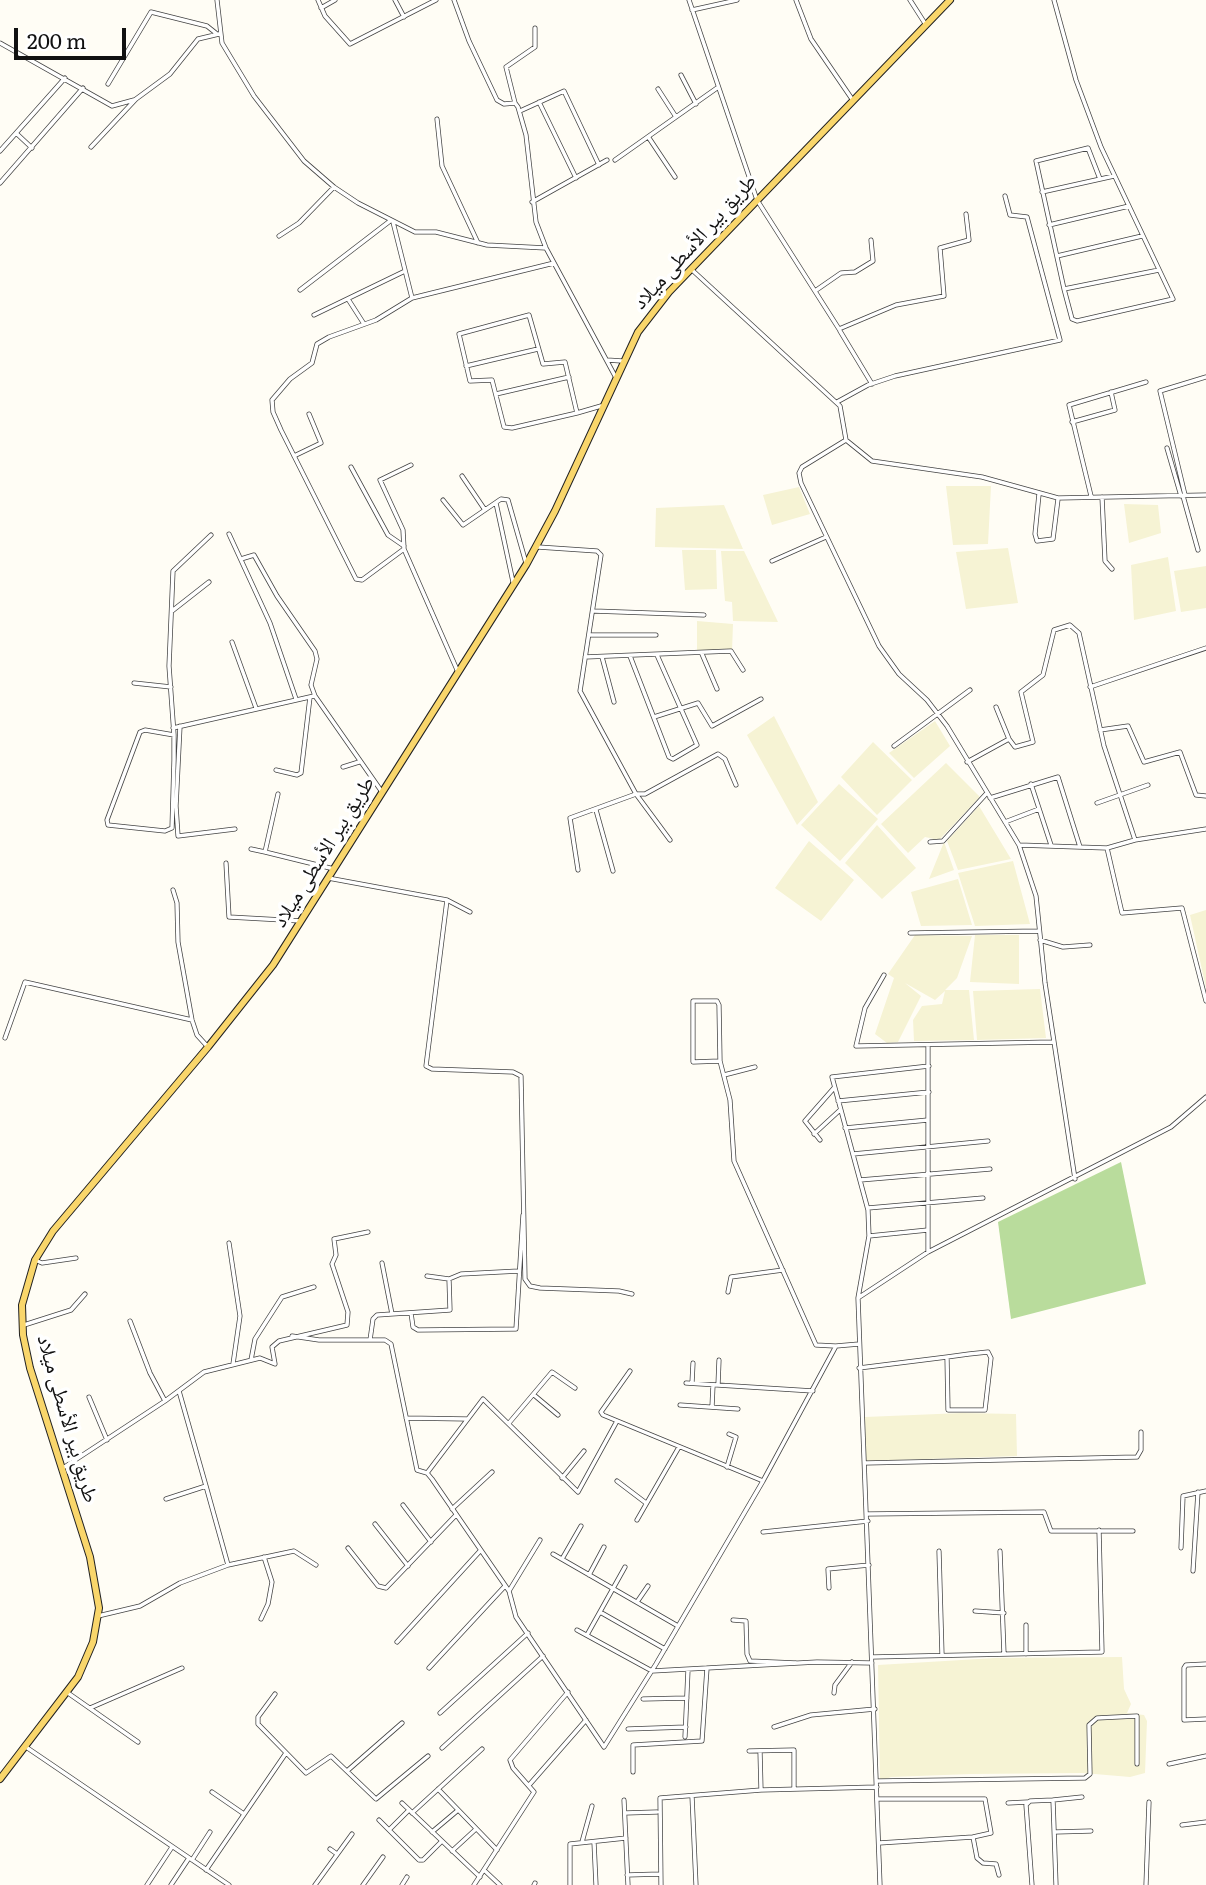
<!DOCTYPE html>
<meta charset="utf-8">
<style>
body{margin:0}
#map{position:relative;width:1206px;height:1885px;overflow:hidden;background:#fffdf5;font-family:Literata,serif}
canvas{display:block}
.scale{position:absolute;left:14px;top:28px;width:112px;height:32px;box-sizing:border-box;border:4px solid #111;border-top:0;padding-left:9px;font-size:21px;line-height:24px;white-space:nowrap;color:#111;-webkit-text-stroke:5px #fff;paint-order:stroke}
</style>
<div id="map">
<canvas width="1206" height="1885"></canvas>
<div class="scale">200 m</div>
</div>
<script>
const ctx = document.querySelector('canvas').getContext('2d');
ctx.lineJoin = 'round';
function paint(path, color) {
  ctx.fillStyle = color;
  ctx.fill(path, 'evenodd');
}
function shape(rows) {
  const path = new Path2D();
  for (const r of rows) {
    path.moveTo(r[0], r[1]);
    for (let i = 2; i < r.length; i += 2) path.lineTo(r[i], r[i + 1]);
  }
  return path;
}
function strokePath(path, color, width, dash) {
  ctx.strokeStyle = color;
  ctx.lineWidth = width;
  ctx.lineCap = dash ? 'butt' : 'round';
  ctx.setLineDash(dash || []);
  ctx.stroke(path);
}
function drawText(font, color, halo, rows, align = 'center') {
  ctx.font = font + ' Literata,"Noto Naskh Arabic",serif';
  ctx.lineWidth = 7;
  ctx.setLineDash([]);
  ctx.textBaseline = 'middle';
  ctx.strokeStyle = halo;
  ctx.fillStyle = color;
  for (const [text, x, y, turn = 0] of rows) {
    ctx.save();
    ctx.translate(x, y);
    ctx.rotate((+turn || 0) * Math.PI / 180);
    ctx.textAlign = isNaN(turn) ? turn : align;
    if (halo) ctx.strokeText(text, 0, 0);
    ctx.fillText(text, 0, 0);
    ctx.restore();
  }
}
paint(shape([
 [946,486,991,486,988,544,953,545],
 [799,487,810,514,772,525,763,495],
 [1124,504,1158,505,1161,533,1129,543],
 [724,505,743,549,655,547,656,508],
 [1008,548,1018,603,966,609,956,552],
 [682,550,716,550,717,589,685,590],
 [721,551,744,551,778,622,733,621,732,602,725,601],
 [1168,557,1176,611,1134,620,1131,565],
 [1206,566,1206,608,1181,612,1174,571],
 [697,621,733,624,732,651,697,652],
 [774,716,818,802,797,825,747,735],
 [935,721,950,746,914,778,889,753],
 [873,742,912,780,877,815,841,777],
 [946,763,980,797,939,840,925,837,908,853,881,824],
 [839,784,878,819,840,861,801,825],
 [979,806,1011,859,958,870,947,841],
 [877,825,916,868,882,899,845,863],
 [809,841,854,880,821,921,775,888],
 [944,842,954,870,929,879],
 [1013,861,1030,924,975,926,958,873],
 [958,879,972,925,921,926,911,892],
 [1206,910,1206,988,1190,915],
 [915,935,972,936,957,978,945,990,969,990,974,1040,914,1041,913,1020,922,1006,942,1004,945,991,935,1000,905,983,921,996,898,1042,887,1043,875,1034,894,978,888,974],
 [975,935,1019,935,1019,984,970,982],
 [1040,989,1046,1038,977,1040,973,991],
 [962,1413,1016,1414,1017,1456,866,1461,865,1417],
 [1122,1657,1124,1689,1131,1704,1127,1713,1144,1715,1147,1721,1145,1773,1130,1777,1083,1773,971,1774,891,1777,880,1781,878,1665,995,1658]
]), '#f6f3d4');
paint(shape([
 [1121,1162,1146,1284,1011,1319,998,1222]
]), '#b9dc9c');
const street = shape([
 [217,0,222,43,254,96,304,161,334,187,358,203,415,232,436,232,487,245,546,248],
 [318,0,325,16,350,44,436,0],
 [395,0,404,17],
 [454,0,469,41,497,100,504,104,515,103,518,107,526,135,536,222,546,248,615,376],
 [689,0,757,200,839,329,896,305,944,296,940,248,969,240,966,214],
 [796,0,811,39,852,99],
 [910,0,926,25],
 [1054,0,1076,80,1101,147,1173,299,1077,321,1072,319,1064,289,1159,270],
 [321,8,335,0],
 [692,10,737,0],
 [0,43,112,106,134,100],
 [681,75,696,104],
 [108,84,151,12,207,26,217,34],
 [658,89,676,117],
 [539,102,576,178],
 [515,103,506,67,535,47,535,28],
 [520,111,564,91,599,165],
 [437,119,442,166,478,243],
 [16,133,32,148],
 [649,138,675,177],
 [91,147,136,99,170,74,198,39,219,34],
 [0,151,65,78],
 [615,160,717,88],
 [0,183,83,88],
 [1042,192,1114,176],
 [532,202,607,160],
 [393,222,412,298],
 [1049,225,1129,206],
 [279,236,299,223,334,187],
 [1057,256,1142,236],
 [691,269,840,406,846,440,802,467,799,473,801,483,879,646,899,674,927,700,947,726,1019,845,1036,896,1045,983,1075,1179],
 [1064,289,1036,161,1088,148,1100,179],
 [300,290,390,221],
 [815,291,841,273,855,272,873,261,871,240],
 [348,299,364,324],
 [314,315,405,271],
 [840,331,872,384],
 [607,360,622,361],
 [466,366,538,349],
 [496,394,569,377],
 [837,402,868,385,895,376,1060,340,1027,217,1010,215,1005,196],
 [577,413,512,428,504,427,492,380,470,381,459,334,529,315,543,364,565,362,577,413,601,406],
 [1072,422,1115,410,1111,392],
 [846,440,872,461,982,477,1058,498,1206,495],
 [1167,448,1181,496],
 [294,456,321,443,309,414],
 [351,467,388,535,404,546],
 [462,476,485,510],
 [1039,494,1035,534,1037,541,1053,539,1058,499],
 [1185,495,1160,391,1206,377],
 [1091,496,1069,405,1146,382],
 [1183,496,1198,550],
 [1102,497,1105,561,1112,569],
 [443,500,463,525,501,499,508,500,526,563],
 [496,503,513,582],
 [229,534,270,623,296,699],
 [538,547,597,551,601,555,580,691,636,794,670,840],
 [404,549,403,530,380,480,411,465],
 [241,559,254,555,277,596,315,651,317,659,311,685,315,696,382,792],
 [772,561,826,537],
 [172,611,209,582],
 [594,611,704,615],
 [589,635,656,635],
 [232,642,256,708],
 [702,654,717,689],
 [630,656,669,757,673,759,697,745,657,655],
 [585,657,731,651,743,670],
 [602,657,614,702],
 [458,672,404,549,362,580,356,579,281,430,273,412,272,400,290,379,312,363,317,344,329,337,376,320,412,298,554,263],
 [134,683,171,687],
 [1090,687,1206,648],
 [654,717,698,703,712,726,761,699],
 [180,726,176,806,178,836,235,829],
 [173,728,314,696],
 [1100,730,1128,726,1144,762,1180,752,1196,795,1206,796],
 [174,735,145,730,140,732,107,820,108,825,165,831,172,828,174,760,174,735,169,666,173,571,211,535],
 [1009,739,1015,747,1033,742,1021,692,1043,675,1054,630,1070,625,1079,633,1104,746,1135,840],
 [894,746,970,690],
 [967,762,1009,739,996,707],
 [343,767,359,762],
 [276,770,297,775,301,773,310,697],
 [1031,784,1051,845],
 [278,794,265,852,334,869],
 [990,798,1058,777,1080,847],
 [1097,803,1148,785],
 [596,810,613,871],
 [1005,822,1039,809],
 [930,842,943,841,986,794],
 [1019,845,1107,848,1122,913,1182,908,1206,1001],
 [1107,848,1135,840,1206,829],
 [251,849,265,852],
 [226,863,229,917,301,921],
 [578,870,570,818,636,794,645,794,718,754,725,759,736,785],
 [328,878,447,900,470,912],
 [173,890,177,903,178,942,192,1020,197,1035,207,1046],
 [447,900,426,1066,432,1069,513,1072,521,1076,525,1279,530,1286,540,1288,619,1291,632,1294],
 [910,933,1039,931],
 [1040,940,1063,947,1090,945],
 [884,975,865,1008,856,1046,1053,1042],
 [5,1038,25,982,192,1020],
 [720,1061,693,1062,693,1001,717,1001,719,1005,720,1061,730,1100,734,1161,816,1345,835,1346],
 [724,1075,755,1067],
 [838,1101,929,1092],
 [845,1128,928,1120],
 [814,1134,840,1110],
 [820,1140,805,1121,834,1088],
 [853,1154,988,1141],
 [860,1180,990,1169],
 [868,1208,983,1198],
 [869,1236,928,1230],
 [229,1243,240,1316,233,1364],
 [928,1252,928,1045],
 [35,1260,42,1263,76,1258],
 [382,1263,392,1314],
 [427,1276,449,1279,461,1274,519,1271],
 [728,1292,731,1277,783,1270],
 [858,1298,869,1236,868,1210,832,1077,929,1066],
 [411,1313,413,1327,418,1330,516,1329,523,1215],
 [130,1321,150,1373,165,1401],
 [24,1325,71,1310,85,1294],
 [292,1336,319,1340,385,1340,391,1344,417,1470,427,1473,432,1479,509,1591,516,1617,604,1747,656,1664,763,1481,836,1346,859,1344],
 [370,1340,373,1319,377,1315,450,1310,449,1279],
 [251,1360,255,1339,282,1297,314,1287],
 [859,1368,947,1357,969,1354,988,1352,991,1358,985,1410,948,1410,947,1357],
 [630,1371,601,1412,603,1415,763,1481],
 [686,1383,813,1391],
 [692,1383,693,1363],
 [718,1385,719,1360],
 [534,1395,558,1415],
 [89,1397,107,1440],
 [680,1405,738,1409],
 [712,1407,713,1385],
 [406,1418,467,1419],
 [509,1423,552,1372,575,1388],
 [865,1463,1137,1457,1141,1450,1141,1432],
 [727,1467,736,1437,729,1434],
 [63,1468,165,1401,204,1372,260,1358,275,1364,272,1347,279,1341,347,1325,348,1312,332,1264,336,1255,334,1239,368,1232],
 [427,1473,483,1399,578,1492,617,1421],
 [562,1478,584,1451],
 [617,1481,646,1503],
 [206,1486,228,1565,294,1551,316,1565],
 [166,1499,206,1486,179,1391],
 [403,1505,431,1542],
 [452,1509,492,1472],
 [867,1514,1044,1512,1051,1531,1133,1531],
 [637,1520,679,1447],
 [375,1524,408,1566],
 [763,1532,868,1521],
 [348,1548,378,1586,386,1588,456,1515],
 [1181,1548,1183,1496,1206,1491],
 [939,1551,942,1655],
 [1000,1551,1004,1654],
 [553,1554,678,1626],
 [562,1559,581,1526],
 [1193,1571,1198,1492],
 [589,1575,604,1547],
 [829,1588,828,1569,869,1565],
 [509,1591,540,1540],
 [637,1602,648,1586],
 [975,1611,1004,1613],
 [600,1612,665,1649],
 [98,1616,140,1606,180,1583,228,1565],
 [261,1619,268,1604,272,1582,264,1557],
 [733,1620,746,1621,747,1654,750,1661,796,1663],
 [577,1630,652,1671,817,1662,872,1663],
 [587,1635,625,1567],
 [397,1642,480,1551],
 [1026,1654,1026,1625],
 [872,1657,1102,1652,1099,1530],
 [1206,1664,1186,1665,1184,1668,1184,1720,1206,1719],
 [429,1668,505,1586],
 [68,1693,138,1742],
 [834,1693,835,1685,852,1662],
 [275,1694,258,1717,258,1724,306,1773,331,1756,376,1799,428,1756],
 [643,1699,687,1698],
 [90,1708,182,1668],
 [440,1713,528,1633],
 [774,1727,811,1715,875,1709],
 [628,1729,686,1727],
 [685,1737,688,1670],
 [26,1747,229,1885],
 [442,1748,543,1656],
 [749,1751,794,1750,794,1789],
 [760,1751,761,1790],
 [1169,1764,1206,1756],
 [347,1771,402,1723],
 [633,1772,633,1745,702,1741,707,1668],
 [877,1781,1085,1778,1090,1774,1089,1725,1097,1718,1137,1716,1137,1764],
 [530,1784,586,1720],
 [438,1789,497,1850],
 [212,1792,244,1814],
 [692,1796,696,1885],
 [877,1799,985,1799,991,1833,973,1837,977,1858,983,1863,996,1864,999,1875],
 [624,1800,628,1885],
 [402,1803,480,1877],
 [1008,1803,1028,1802],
 [409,1810,389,1830,419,1860,423,1860,442,1841],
 [412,1813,482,1749],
 [625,1813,657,1812],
 [379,1820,389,1830],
 [1182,1825,1206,1822],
 [432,1832,457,1811],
 [1055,1832,1091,1831],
 [582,1842,592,1806],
 [594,1842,596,1885],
 [879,1843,973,1837],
 [330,1849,337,1854],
 [452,1851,476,1829],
 [192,1860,210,1832],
 [206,1870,286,1753],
 [484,1870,500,1885],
 [627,1875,660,1874],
 [147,1885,172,1847],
 [171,1885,189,1858],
 [315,1885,352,1834],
 [363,1885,383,1857],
 [402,1885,407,1877],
 [474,1885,534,1792,513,1768,510,1760,568,1692],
 [534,1885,535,1883],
 [570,1885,570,1844,626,1838],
 [661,1885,660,1798,761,1790,877,1787],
 [880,1885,858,1298,928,1252,1171,1127,1206,1097],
 [1032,1885,1026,1805,1030,1801,1053,1800],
 [1056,1885,1053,1800,1082,1797],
 [1146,1885,1149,1802]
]);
const primary = shape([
 [0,1779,78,1677,93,1642,99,1608,90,1557,30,1368,23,1335,22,1305,35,1260,53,1231,208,1047,273,965,526,565,555,511,638,332,669,292,950,0]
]);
strokePath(street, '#444', 5);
strokePath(primary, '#222', 8);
strokePath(street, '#fff', 3.5);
strokePath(primary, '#f9d66b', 6);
drawText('21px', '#111', '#fff', [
 ["طريق بير الأسطى ميلاد",695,242,-48],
 ["طريق بير الأسطى ميلاد",324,852,-58],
 ["طريق بير الأسطى ميلاد",67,1419,74]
]);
</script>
